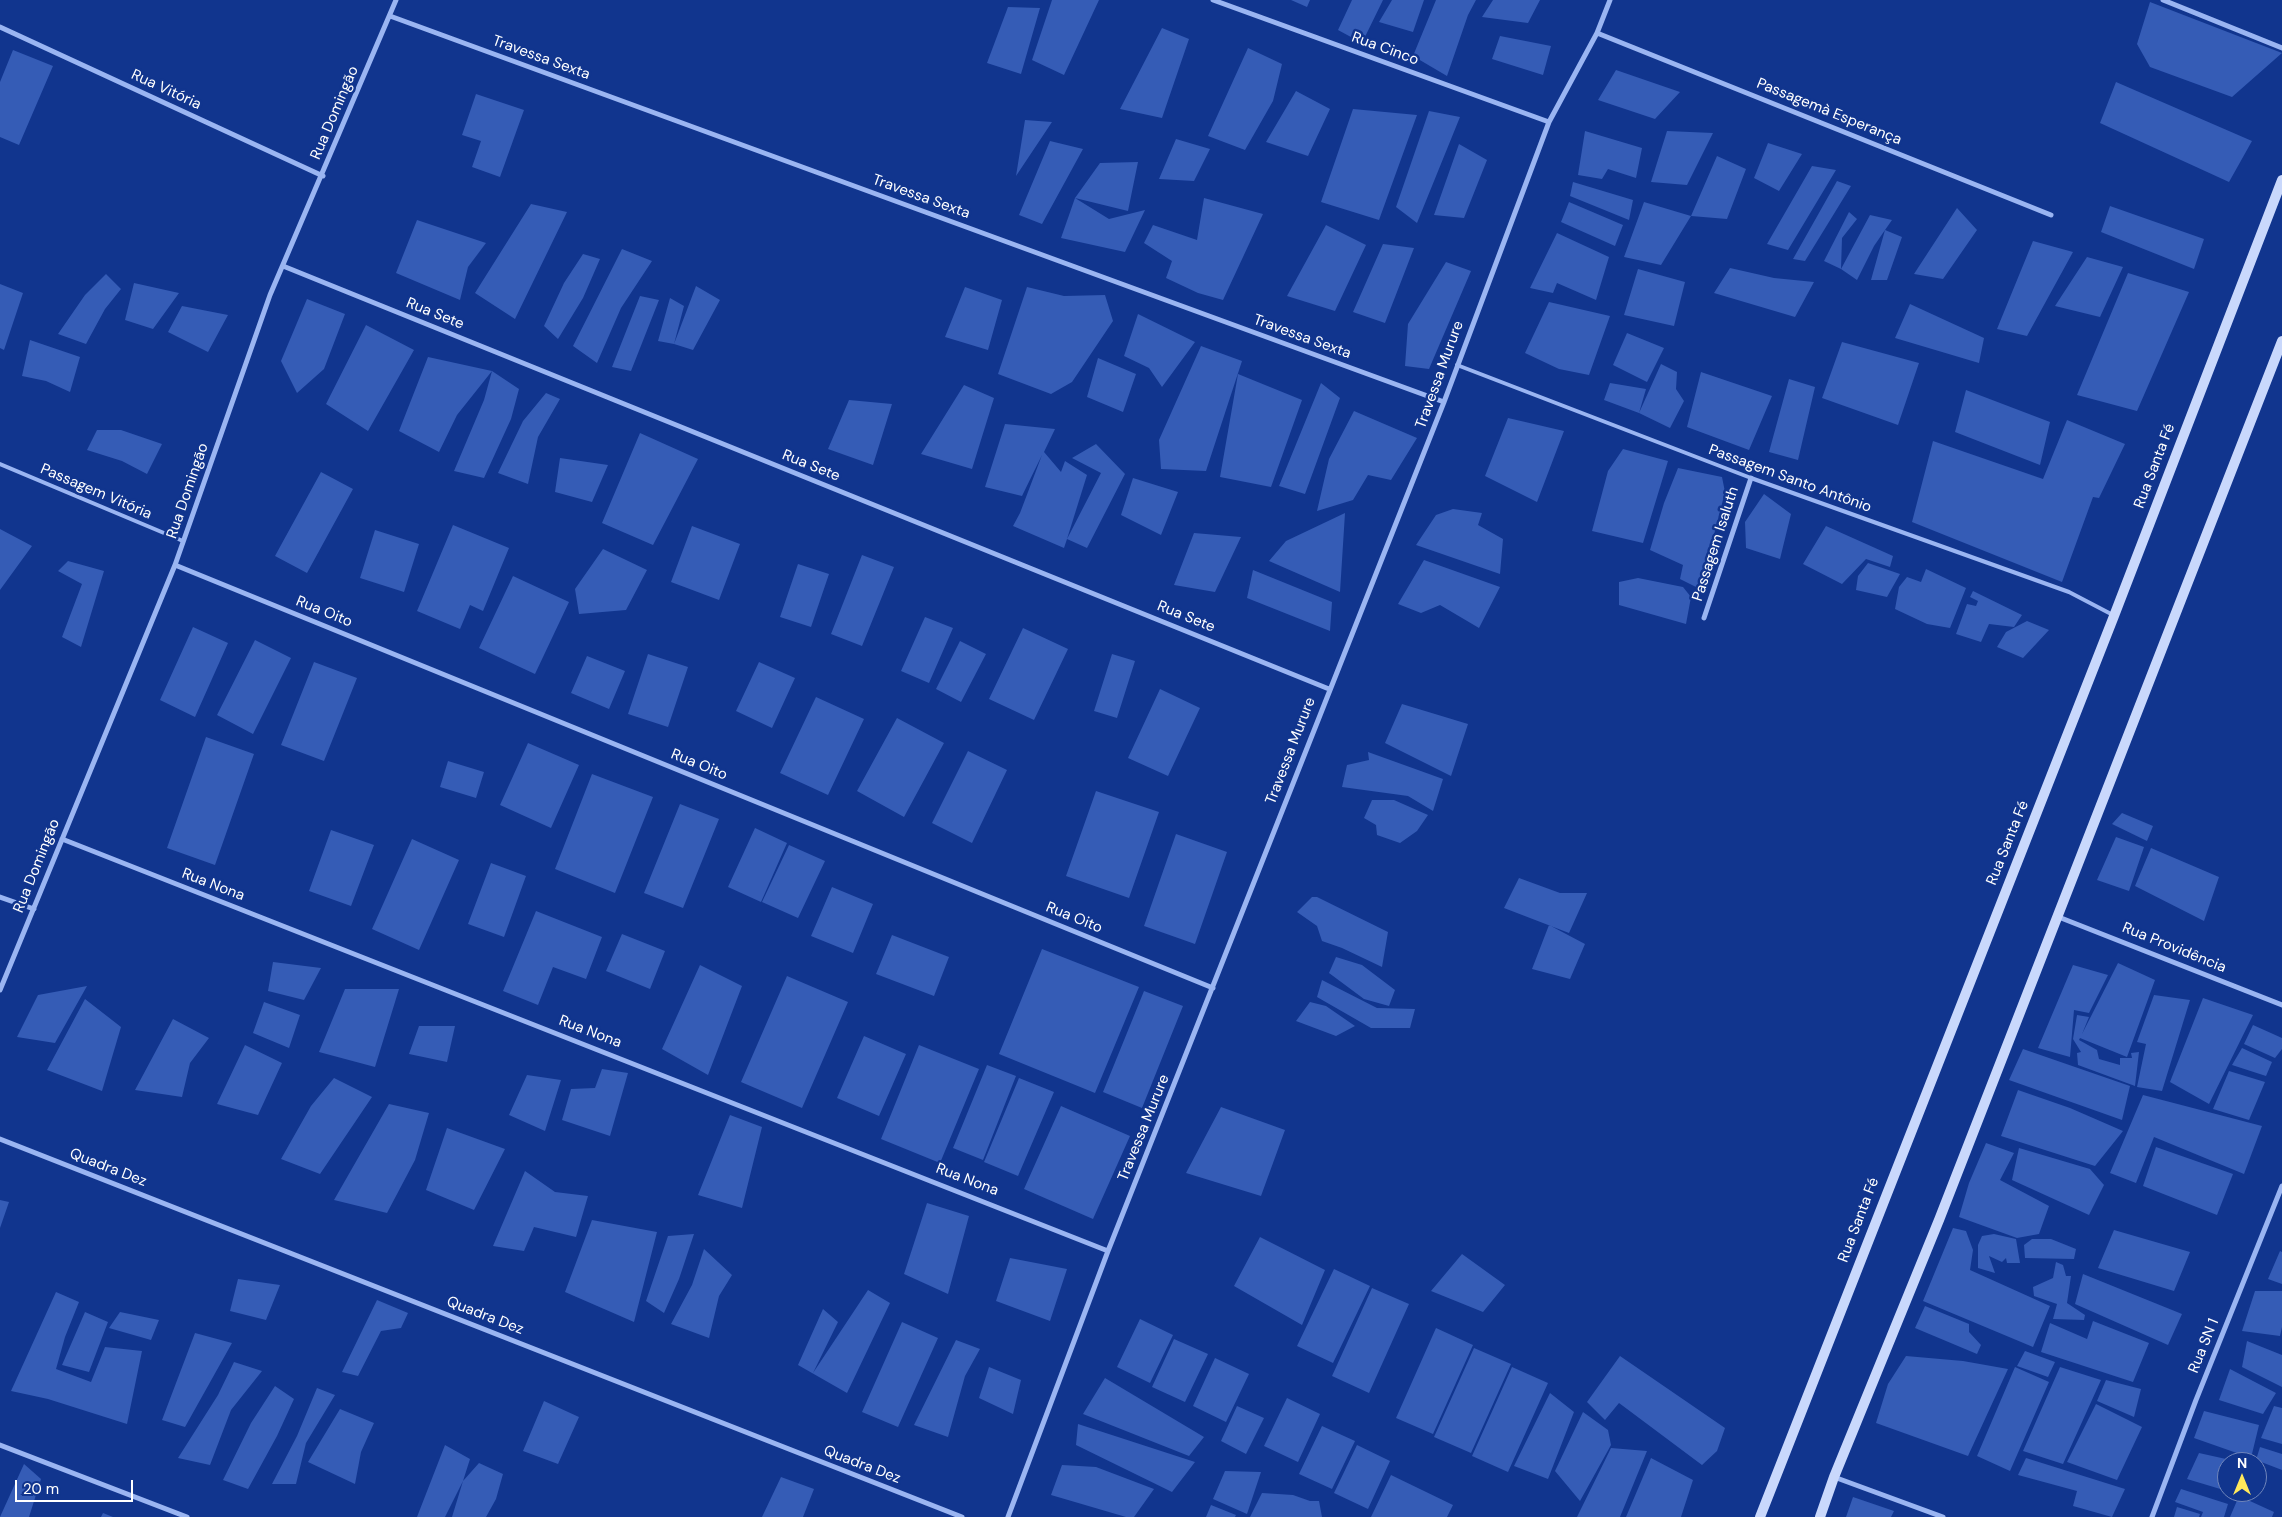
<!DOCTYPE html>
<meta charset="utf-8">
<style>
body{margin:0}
#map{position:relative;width:2282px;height:1517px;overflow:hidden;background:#11358e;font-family:"DM Sans",sans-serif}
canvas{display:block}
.north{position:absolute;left:2217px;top:1452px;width:50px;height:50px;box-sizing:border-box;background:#11358e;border:1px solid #7086bb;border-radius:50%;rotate:0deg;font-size:14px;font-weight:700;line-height:20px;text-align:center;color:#fff}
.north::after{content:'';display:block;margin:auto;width:18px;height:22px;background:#ffe85b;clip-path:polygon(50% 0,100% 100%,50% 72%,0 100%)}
.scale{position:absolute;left:15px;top:1480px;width:118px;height:22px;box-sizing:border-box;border:2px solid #fff;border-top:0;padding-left:6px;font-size:15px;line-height:18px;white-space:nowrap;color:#fff;-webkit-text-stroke:4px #11358e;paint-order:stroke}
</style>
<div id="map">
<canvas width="2282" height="1517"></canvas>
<div class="north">N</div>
<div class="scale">20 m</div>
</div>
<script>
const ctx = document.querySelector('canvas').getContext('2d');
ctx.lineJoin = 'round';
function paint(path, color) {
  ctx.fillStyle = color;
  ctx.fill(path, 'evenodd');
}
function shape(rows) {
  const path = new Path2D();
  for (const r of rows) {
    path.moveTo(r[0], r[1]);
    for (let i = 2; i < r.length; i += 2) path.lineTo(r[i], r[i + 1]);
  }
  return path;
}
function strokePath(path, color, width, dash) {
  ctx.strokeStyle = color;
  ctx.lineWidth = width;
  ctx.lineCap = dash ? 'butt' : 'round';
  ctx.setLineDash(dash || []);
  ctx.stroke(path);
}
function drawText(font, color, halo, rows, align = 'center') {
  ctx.font = font + ' "DM Sans",sans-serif';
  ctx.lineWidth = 5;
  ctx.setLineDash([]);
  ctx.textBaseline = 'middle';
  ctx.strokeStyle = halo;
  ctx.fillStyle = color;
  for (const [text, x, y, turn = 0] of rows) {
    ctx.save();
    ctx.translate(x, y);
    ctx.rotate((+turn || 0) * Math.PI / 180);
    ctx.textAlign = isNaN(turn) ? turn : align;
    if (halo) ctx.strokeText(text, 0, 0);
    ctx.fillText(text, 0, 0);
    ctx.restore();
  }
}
paint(shape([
 [1052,0,1099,0,1064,75,1032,60],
 [1291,0,1310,0,1307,7],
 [1352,0,1383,0,1362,43,1338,30],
 [1392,0,1424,0,1413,32,1379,22],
 [1436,0,1476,0,1468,15,1447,76,1413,56],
 [1493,0,1540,0,1528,23,1482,17],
 [2150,2,2282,53,2232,97,2150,67,2137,44],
 [1008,7,1040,8,1021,74,987,63],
 [1162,28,1189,39,1162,118,1120,109],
 [1500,36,1551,46,1543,75,1492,59],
 [1248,48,1282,64,1273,101,1245,150,1208,136],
 [13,50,53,66,19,145,0,137,0,82],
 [1616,70,1680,92,1655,119,1598,100],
 [2116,82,2252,141,2229,182,2100,123],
 [1296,91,1330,109,1308,156,1266,142],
 [476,94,524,110,500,177,472,167,481,141,462,135],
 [1353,109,1417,115,1379,220,1321,202],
 [1429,111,1460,117,1417,223,1396,207],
 [1025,120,1052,122,1016,176],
 [1585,131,1642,148,1636,178,1608,169,1602,179,1578,175],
 [1667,131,1713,133,1687,185,1651,182],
 [1176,139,1210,149,1194,181,1159,179],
 [1050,141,1083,149,1042,224,1019,215],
 [1768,143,1802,154,1779,191,1754,178],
 [1459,144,1487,160,1464,218,1434,215],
 [1717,156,1746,169,1727,219,1691,216],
 [1138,162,1128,211,1075,198,1100,163],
 [1812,166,1836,170,1788,250,1767,244],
 [1837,181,1851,186,1805,261,1793,259],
 [1573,182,1633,200,1629,220,1570,196],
 [1075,198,1109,219,1145,210,1125,252,1061,238],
 [1204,198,1263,214,1223,300,1198,293,1166,278,1172,261,1144,243,1153,225,1197,240],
 [1569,202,1623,225,1615,246,1561,222],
 [1644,202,1691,216,1661,265,1624,257],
 [531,204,567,212,515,319,475,293],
 [2110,206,2204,239,2194,269,2101,232],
 [1957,208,1977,230,1943,279,1914,274],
 [1849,212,1857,219,1842,238,1841,269,1824,261],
 [1870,215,1892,220,1885,230,1902,237,1887,280,1871,280,1885,230,1874,246,1857,280,1841,269],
 [417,220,486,243,468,267,460,300,396,273],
 [1326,225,1366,245,1335,311,1287,296],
 [1557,233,1609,257,1596,300,1557,283,1553,293,1530,288],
 [2033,241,2073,252,2027,336,1997,329],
 [1383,244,1414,248,1385,323,1353,312],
 [622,249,652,261,621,308,597,363,573,346],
 [583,254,600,259,583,298,558,339,544,326,564,283],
 [2087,257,2123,267,2100,317,2055,306],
 [1446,262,1471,271,1429,369,1405,366,1408,324],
 [1730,268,1774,278,1814,282,1795,317,1714,293],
 [1638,269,1685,282,1674,326,1624,315],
 [2128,273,2189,292,2137,411,2077,395],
 [106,274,121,289,105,309,86,344,58,334,85,295],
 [134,283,179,293,153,329,125,320],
 [0,284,23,293,4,350,0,348],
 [696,286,720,300,693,350,674,344],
 [965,287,1002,300,988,350,945,337],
 [1027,287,1064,296,1105,295,1113,321,1072,382,1051,394,998,374],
 [640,296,659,300,631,371,612,367],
 [670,298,684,306,674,344,658,341],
 [307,299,345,314,324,369,297,393,281,361],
 [1549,302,1610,316,1589,375,1559,369,1525,353],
 [1910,304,1984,338,1979,363,1895,338],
 [182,306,228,315,208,352,168,332],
 [1138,314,1195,342,1162,387,1149,368,1124,356],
 [366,325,414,350,368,431,326,404],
 [1627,333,1664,348,1647,382,1613,365],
 [30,340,80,357,70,392,46,381,22,376],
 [1842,342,1919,363,1898,425,1822,398],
 [1201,346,1242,361,1206,471,1161,469,1159,440],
 [428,357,492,371,457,415,439,452,399,431],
 [1098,358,1136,374,1123,412,1087,397],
 [1661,364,1677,372,1676,389,1684,401,1670,428,1639,413],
 [492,371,519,389,511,419,484,478,454,471,484,400],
 [1701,372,1772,396,1749,450,1687,427],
 [1238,374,1302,400,1271,487,1220,477],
 [1789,379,1815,387,1798,460,1769,452],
 [1321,383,1340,398,1305,494,1279,486],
 [1610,383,1646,389,1639,413,1604,400],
 [964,385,994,398,972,469,921,454],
 [1966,390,2050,422,2040,465,1955,432],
 [546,393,560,399,538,437,528,484,498,473,523,421],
 [849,400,892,404,873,465,828,449],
 [1354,411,1417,438,1391,480,1368,475,1353,500,1317,511,1329,459],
 [1508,418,1564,431,1537,502,1485,476],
 [2067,420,2125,444,2099,498,2093,497,2062,582,1912,522,1933,441,2043,479],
 [1005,424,1055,429,1044,452,1061,472,1065,461,1087,475,1067,539,1101,473,1072,458,1096,444,1125,474,1087,548,1067,539,1064,548,1013,526,1020,513,1042,455,1022,496,985,487],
 [97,430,121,430,162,444,147,474,122,461,87,450],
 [640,433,698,459,653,545,602,523],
 [1623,449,1668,461,1643,543,1592,531,1608,471],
 [560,458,608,465,592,502,555,492],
 [1678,468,1722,477,1725,492,1700,589,1680,579,1683,565,1650,550,1664,503],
 [321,472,353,489,307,573,275,556],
 [1133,478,1178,492,1161,535,1121,515],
 [1764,494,1791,514,1780,559,1746,548,1745,522],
 [1453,509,1482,513,1478,525,1503,539,1500,574,1416,545,1436,515],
 [1345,513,1340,592,1269,561,1286,541],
 [453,525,509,548,483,611,470,605,460,629,417,611],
 [692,526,740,544,719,600,671,582],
 [1826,526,1893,556,1890,567,1866,559,1842,584,1803,564],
 [0,529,32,546,0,590],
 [375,530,419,544,404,592,360,578],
 [1194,533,1241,537,1215,592,1174,585],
 [603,549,647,570,626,610,579,614,575,589],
 [862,555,894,567,862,646,831,634],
 [1424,560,1500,587,1479,628,1440,605,1421,613,1398,604],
 [68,561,104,571,81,647,62,637,82,584,58,571],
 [1868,563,1900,574,1887,597,1856,590,1858,576],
 [798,564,829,574,811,627,780,617],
 [1926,569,1966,588,1950,628,1927,624,1895,609,1899,587,1907,577,1921,582],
 [1253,570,1332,602,1330,631,1247,598],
 [513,576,569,602,535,674,479,648],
 [1638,578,1683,587,1691,597,1686,624,1619,605,1619,582],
 [1973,591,2022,615,2014,627,1989,624,1981,642,1956,634,1967,604,1976,606,1978,601,1970,597],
 [925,617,953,628,929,683,901,671],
 [2027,621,2049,630,2023,658,1997,647,2006,632],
 [193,627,228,643,195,717,160,700],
 [1023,628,1068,649,1034,720,989,699],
 [255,640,291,658,253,734,217,715],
 [960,641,986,654,961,702,936,689],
 [648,654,688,667,668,727,628,714],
 [1112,654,1135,661,1117,718,1094,711],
 [587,656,625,671,609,709,571,693],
 [314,662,357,678,324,761,281,745],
 [759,662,795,678,772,728,736,711],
 [1160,689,1200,708,1168,776,1128,758],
 [816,697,864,719,828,795,780,773],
 [1402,704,1468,724,1451,776,1385,743],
 [897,718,944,743,904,817,857,791],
 [206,737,254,754,215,865,167,848],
 [528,743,579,765,551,828,500,805],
 [968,751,1007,770,972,843,932,823],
 [1368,752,1443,779,1433,811,1408,796,1342,787,1347,765,1369,760],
 [448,761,484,772,476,798,440,787],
 [592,774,653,797,615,893,555,869],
 [1096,791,1159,812,1129,898,1066,876],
 [1372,800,1394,800,1428,815,1417,831,1400,843,1377,835,1376,825,1364,818],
 [680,804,719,819,683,908,644,893],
 [2122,813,2153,826,2147,841,2112,824],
 [755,828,787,843,761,902,728,887],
 [331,830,374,845,351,906,309,891],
 [1176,834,1227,852,1195,944,1144,926],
 [2116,837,2144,847,2129,891,2097,880],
 [412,839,459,860,419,950,372,929],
 [789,845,825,861,798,918,762,902],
 [2151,848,2219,877,2204,921,2135,886],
 [491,863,526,876,504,937,468,924],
 [1519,878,1560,893,1587,893,1569,933,1504,908],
 [832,887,873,904,853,953,811,936],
 [1312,897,1317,897,1388,932,1382,967,1342,948,1322,941,1317,926,1297,912],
 [536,911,602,937,586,979,553,967,538,1005,503,991],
 [1549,925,1585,944,1570,979,1532,969],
 [622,934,665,951,650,989,606,971],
 [892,935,949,957,934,996,876,974],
 [1042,949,1139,987,1095,1093,999,1054],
 [1336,957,1362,965,1395,990,1389,1006,1364,999,1329,973],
 [273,962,321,968,304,1000,268,991],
 [2118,963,2155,980,2127,1057,2080,1038,2079,1040,2097,1050,2099,1059,2120,1065,2120,1058,2132,1058,2131,1053,2139,1052,2135,1086,2078,1065,2077,1053,2081,1052,2073,1039,2077,1015,2089,1017,2082,1034],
 [700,965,742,986,708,1075,662,1049],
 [2073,965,2108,975,2089,1013,2074,1010,2070,1057,2038,1048],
 [787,976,848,1002,802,1108,741,1082],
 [1322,980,1377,1008,1415,1009,1410,1028,1371,1028,1317,997],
 [87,986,55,1043,17,1037,38,995],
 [345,989,399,989,375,1067,319,1052],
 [1144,991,1183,1006,1142,1108,1103,1092],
 [2154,995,2190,1000,2162,1091,2137,1087,2146,1044,2137,1042],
 [2203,998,2253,1015,2209,1104,2170,1082],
 [85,999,121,1027,102,1091,47,1070],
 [264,1002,300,1015,289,1048,253,1033],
 [1310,1002,1326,1006,1355,1026,1336,1036,1296,1021],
 [173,1019,209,1038,190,1063,182,1097,135,1090],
 [2253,1025,2282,1038,2282,1049,2275,1058,2244,1044],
 [419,1026,455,1026,447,1062,409,1054],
 [864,1036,906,1054,879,1116,837,1098],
 [245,1045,282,1063,258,1115,217,1104],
 [919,1045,979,1069,940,1163,881,1139],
 [2242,1048,2272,1062,2266,1076,2232,1065],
 [2023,1049,2130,1086,2122,1120,2009,1080],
 [987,1065,1016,1076,983,1160,953,1148],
 [602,1069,628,1073,610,1136,562,1120,571,1089,595,1088],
 [2229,1071,2265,1082,2249,1120,2213,1109],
 [527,1075,561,1080,545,1131,509,1115],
 [334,1078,372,1097,320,1174,281,1159,311,1106],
 [1019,1078,1054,1092,1018,1176,984,1162],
 [2018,1090,2070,1108,2123,1131,2095,1166,2001,1136],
 [2143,1095,2262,1126,2244,1174,2154,1137,2136,1183,2110,1173],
 [389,1104,429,1113,415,1160,387,1213,334,1200],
 [1061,1106,1130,1136,1093,1219,1024,1189],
 [1221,1107,1285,1130,1261,1196,1186,1173],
 [730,1115,762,1127,742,1208,698,1195],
 [447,1128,505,1149,474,1210,426,1190],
 [1986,1143,2014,1153,2000,1180,2049,1206,2039,1234,2017,1238,1959,1217,1969,1183],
 [2156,1147,2233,1174,2217,1215,2143,1186],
 [2019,1148,2090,1169,2104,1185,2089,1215,2012,1180],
 [525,1171,555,1192,588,1196,576,1237,534,1227,524,1251,493,1246],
 [0,1200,9,1202,0,1228],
 [927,1203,969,1216,948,1294,904,1274],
 [592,1220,657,1232,634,1322,565,1292],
 [1953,1228,1966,1231,1973,1250,1970,1270,2050,1306,2033,1347,1923,1301],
 [2114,1230,2190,1252,2174,1291,2098,1268],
 [694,1234,679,1279,664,1313,646,1301,668,1236],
 [1994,1234,2016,1239,2020,1263,2007,1263,2006,1258,2002,1262,1989,1256,1995,1273,1978,1268,1978,1245,1982,1236],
 [1260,1237,1325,1270,1302,1325,1234,1286],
 [2032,1239,2051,1239,2076,1249,2074,1259,2025,1258,2024,1245],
 [704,1249,732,1275,719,1296,709,1338,671,1324,692,1285],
 [2280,1251,2282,1252,2282,1284,2268,1279],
 [1462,1254,1505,1285,1483,1312,1431,1291],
 [1010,1258,1067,1269,1050,1321,996,1301],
 [2056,1262,2063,1265,2066,1276,2071,1276,2067,1303,2085,1315,2084,1320,2053,1319,2057,1304,2034,1296,2033,1287,2053,1278],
 [1334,1269,1370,1286,1333,1363,1297,1346],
 [2083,1274,2182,1314,2168,1345,2075,1304],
 [238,1279,280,1285,266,1320,230,1311],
 [1372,1288,1409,1304,1369,1393,1332,1376],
 [868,1290,890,1303,847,1393,798,1365,823,1309,838,1322,813,1373],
 [2255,1291,2282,1291,2282,1327,2280,1336,2242,1331],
 [56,1292,79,1302,65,1337,56,1369,91,1382,105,1347,142,1351,127,1424,48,1399,11,1391],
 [377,1300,408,1313,401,1328,381,1331,358,1376,342,1372],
 [1925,1306,1969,1324,1969,1332,1981,1345,1977,1354,1915,1328],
 [85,1312,108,1322,89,1372,62,1365],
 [120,1312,159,1320,151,1340,109,1328],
 [1140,1319,1173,1335,1150,1383,1117,1367],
 [2093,1321,2149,1343,2133,1382,2041,1352,2050,1323,2087,1339],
 [902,1322,938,1338,898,1427,862,1412],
 [1436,1328,1473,1345,1433,1434,1396,1418],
 [195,1333,232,1343,185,1427,162,1420],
 [1174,1339,1208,1354,1185,1402,1152,1387],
 [956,1340,980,1349,965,1376,948,1437,914,1425],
 [2247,1341,2282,1355,2282,1387,2242,1367],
 [1474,1348,1511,1364,1471,1453,1434,1437],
 [2025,1351,2055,1362,2048,1377,2017,1366],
 [1620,1356,1725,1428,1717,1451,1702,1465,1619,1403,1605,1420,1587,1402],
 [1906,1356,1963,1361,2008,1369,1968,1456,1876,1423,1888,1384],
 [1215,1358,1249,1374,1226,1422,1193,1406],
 [234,1362,262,1371,231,1410,210,1465,178,1458,218,1395],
 [989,1367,1021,1380,1013,1414,979,1398],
 [1512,1367,1548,1383,1508,1472,1472,1456],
 [2015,1367,2049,1382,2010,1471,1977,1456],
 [2060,1367,2101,1380,2063,1464,2023,1451],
 [2230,1369,2276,1393,2263,1414,2219,1400],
 [1105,1378,1204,1437,1189,1456,1083,1414],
 [2106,1380,2141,1389,2134,1417,2097,1401],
 [275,1386,294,1399,277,1436,248,1489,223,1480,251,1423],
 [317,1388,335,1395,306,1443,296,1484,272,1484,297,1436],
 [1550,1393,1574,1412,1548,1479,1514,1466],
 [1287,1398,1320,1414,1298,1462,1264,1446],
 [544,1401,579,1417,558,1464,523,1451],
 [2096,1404,2142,1427,2117,1480,2067,1462],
 [1237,1406,1264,1418,1246,1454,1221,1441],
 [2274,1406,2282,1408,2282,1444,2261,1438],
 [340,1409,374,1423,361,1452,355,1484,308,1462],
 [2204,1411,2259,1425,2251,1458,2194,1438],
 [1583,1412,1608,1430,1611,1445,1580,1501,1555,1471],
 [1078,1424,1195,1462,1172,1492,1076,1445],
 [1322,1426,1355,1441,1332,1489,1299,1474],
 [445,1445,470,1459,463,1481,479,1463,503,1474,496,1499,486,1517,452,1517,463,1481,445,1517,417,1517],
 [1357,1445,1390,1461,1368,1509,1334,1493],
 [2260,1447,2282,1454,2282,1470,2256,1460],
 [1611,1448,1647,1451,1620,1517,1577,1517],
 [2199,1453,2235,1461,2227,1462,2227,1491,2187,1479],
 [1651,1458,1693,1480,1681,1517,1626,1517],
 [2026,1458,2125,1489,2112,1517,2073,1506,2077,1491,2018,1475],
 [24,1464,41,1479,29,1517,0,1517],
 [1062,1465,1096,1467,1154,1489,1134,1517,1126,1517,1051,1495],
 [1225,1471,1261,1472,1247,1514,1213,1499],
 [1391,1475,1453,1505,1447,1517,1371,1517],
 [781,1477,814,1489,803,1517,762,1517],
 [2181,1489,2228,1504,2224,1517,2201,1517,2203,1512,2175,1502],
 [1262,1493,1293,1495,1310,1501,1319,1501,1322,1517,1250,1517],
 [2239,1496,2274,1512,2272,1517,2230,1517],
 [1853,1497,1894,1511,1891,1517,1846,1517],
 [1211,1505,1236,1515,1235,1517,1206,1517],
 [2177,1507,2200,1514,2199,1517,2174,1517],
 [103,1513,113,1517,101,1517]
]), '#355cb6');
strokePath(shape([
 [1457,365,1751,478,2069,592,2113,615],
 [0,464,183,541]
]), '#9ab5f2', 4);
strokePath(shape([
 [1213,0,1549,122],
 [2163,0,2282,48],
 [390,16,1444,402],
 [0,27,323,176],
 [1597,33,2051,215],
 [283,266,1329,689],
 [175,565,1213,988],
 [1704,618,1751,478],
 [62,839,1108,1251],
 [0,897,34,909],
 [2056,916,2282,1005],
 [0,990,175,565,270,295,396,0],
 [0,1139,962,1517],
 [0,1445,187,1517],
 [1834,1477,1943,1517],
 [1008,1517,1108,1251,1444,402,1549,122,1597,33,1610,0],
 [2152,1517,2196,1400,2282,1186]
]), '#9ab5f2', 5);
strokePath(shape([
 [1760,1517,2114,616,2282,180],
 [1820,1517,1834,1477,1939,1220,2282,341]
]), '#c9d8fc', 10);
drawText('15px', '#fff', '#11358e', [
 ["Rua Cinco",1385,49,20],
 ["Travessa Sexta",541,58,20],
 ["Rua Vitória",166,90,25],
 ["Passagemà Esperança",1829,112,22],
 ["Rua Domingão",335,113,-67],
 ["Travessa Sexta",921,197,20],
 ["Rua Sete",435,314,22],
 ["Travessa Sexta",1302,337,20],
 ["Travessa Murure",1440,375,-70],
 ["Rua Sete",811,466,22],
 ["Rua Santa Fé",2155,466,-69],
 ["Passagem Santo Antônio",1790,479,20],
 ["Rua Domingão",188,491,-71],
 ["Passagem Vitória",96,492,23],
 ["Passagem Isaluth",1716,544,-72],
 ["Rua Oito",324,612,22],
 ["Rua Sete",1186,617,22],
 ["Travessa Murure",1291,751,-69],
 ["Rua Oito",699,765,22],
 ["Rua Santa Fé",2008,843,-68],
 ["Rua Domingão",37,866,-68],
 ["Rua Nona",213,885,21],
 ["Rua Oito",1074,918,22],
 ["Rua Providência",2174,948,22],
 ["Rua Nona",590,1032,21],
 ["Travessa Murure",1144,1128,-68],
 ["Quadra Dez",108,1168,21],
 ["Rua Nona",967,1180,21],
 ["Rua Santa Fé",1859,1220,-69],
 ["Quadra Dez",485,1316,21],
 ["Rua SN 1",2204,1346,-68],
 ["Quadra Dez",862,1465,21]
]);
</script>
